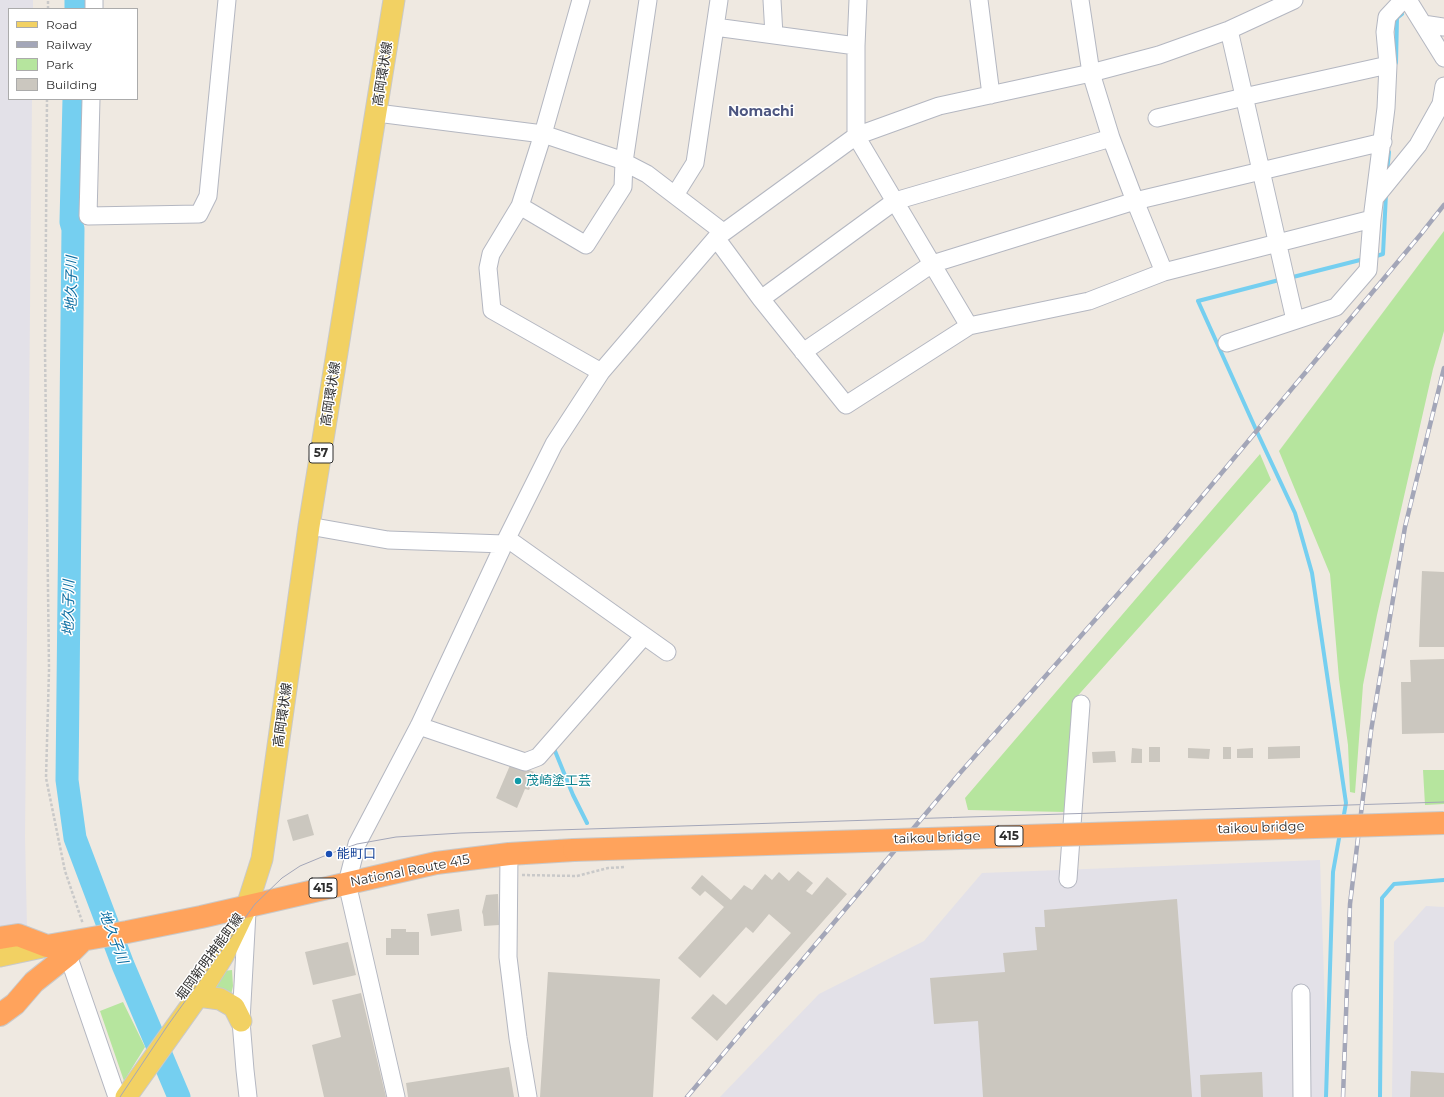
<!DOCTYPE html>
<meta charset="utf-8">
<style>
body{margin:0}
#map{position:relative;width:1444px;height:1097px;overflow:hidden;background:#efe9e1;font-family:Montserrat,sans-serif}
canvas{display:block}
.legend{position:absolute;left:8px;top:8px;width:130px;height:92px;box-sizing:border-box;background:#fff;border:1px solid #ababab;margin:0;padding:5px 7px;list-style:none;font-size:12px;color:#2e2e2e}
.legend li{display:flex;align-items:center;gap:8px;height:20px}
.legend b{width:20px;border:1px solid #ababab}
</style>
<div id="map">
<canvas width="1444" height="1097"></canvas>
<ul class="legend">
<li><b style="height:5px;background:#f2d163"></b>Road</li>
<li><b style="height:5px;background:#a3a6b8"></b>Railway</li>
<li><b style="height:11px;background:#b6e59e"></b>Park</li>
<li><b style="height:11px;background:#cbc7bf"></b>Building</li>
</ul>
</div>
<script>
const ctx = document.querySelector('canvas').getContext('2d');
ctx.lineJoin = 'round';
function paint(path, color) {
  ctx.fillStyle = color;
  ctx.fill(path, 'evenodd');
}
function shape(rows) {
  const path = new Path2D();
  for (const r of rows) {
    path.moveTo(r[0], r[1]);
    for (let i = 2; i < r.length; i += 2) path.lineTo(r[i], r[i + 1]);
  }
  return path;
}
function strokePath(path, color, width, dash) {
  ctx.strokeStyle = color;
  ctx.lineWidth = width;
  ctx.lineCap = dash ? 'butt' : 'round';
  ctx.setLineDash(dash || []);
  ctx.stroke(path);
}
function drawText(font, color, halo, rows, align = 'center') {
  ctx.font = font + ' Montserrat,"Noto Sans JP",sans-serif';
  ctx.lineWidth = 3;
  ctx.setLineDash([]);
  ctx.textBaseline = 'middle';
  ctx.strokeStyle = halo;
  ctx.fillStyle = color;
  for (const [text, x, y, turn = 0] of rows) {
    ctx.save();
    ctx.translate(x, y);
    ctx.rotate((+turn || 0) * Math.PI / 180);
    ctx.textAlign = isNaN(turn) ? turn : align;
    if (halo) ctx.strokeText(text, 0, 0);
    ctx.fillText(text, 0, 0);
    ctx.restore();
  }
}
paint(shape([
 [0,0,33,0,33,9,9,9,9,99,32,99,25,837,27,927,0,930],
 [1320,860,1328,1097,720,1097,819,994,924,941,982,873],
 [1426,906,1444,907,1444,1097,1392,1097,1394,942]
]), '#e3e1e8');
paint(shape([
 [1444,231,1444,331,1433,369,1377,615,1363,685,1355,793,1350,792,1348,745,1339,679,1330,574,1279,451],
 [1260,454,1271,480,1073,701,1066,812,968,810,965,798],
 [1423,770,1444,770,1444,804,1425,805],
 [232,970,233,986,231,995,214,991,224,971],
 [123,1002,145,1047,124,1081,100,1011]
]), '#b6e59e');
strokePath(shape([
 [1396,63,1397,18,1402,14],
 [1387,173,1389,152],
 [1373,257,1383,254,1386,194],
 [1289,278,1364,259],
 [1283,279,1198,301,1258,434,1295,513,1312,573,1346,803,1343,820],
 [555,751,573,795,587,823],
 [1326,1097,1333,872,1340,833],
 [1380,1097,1382,898,1394,884,1444,880]
]), '#75cff0', 4);
strokePath(shape([
 [76,9,76,0],
 [74,99,71,222,73,229,67,780,75,838,123,965,179,1097]
]), '#75cff0', 23);
paint(shape([
 [1422,571,1444,572,1444,647,1419,647],
 [1444,659,1444,733,1402,734,1401,682,1411,682,1410,660],
 [1300,746,1300,758,1268,759,1268,747],
 [1149,747,1160,747,1160,762,1149,762],
 [1223,747,1231,747,1231,759,1223,759],
 [1132,748,1142,749,1142,763,1131,763],
 [1188,748,1210,749,1209,759,1188,758],
 [1253,748,1253,758,1237,758,1237,749],
 [1115,751,1116,762,1093,763,1092,752],
 [511,763,537,773,529,790,525,789,517,808,496,798],
 [308,814,314,835,293,841,287,820],
 [798,871,813,883,806,891,812,895,827,877,847,894,717,1041,691,1018,713,994,726,1005,791,933,769,914,753,933,746,927,700,978,678,958,724,907,705,891,700,896,691,888,702,875,731,900,744,885,752,890,765,874,772,880,779,872,789,881],
 [498,894,499,925,484,926,483,915,482,912,486,895],
 [1177,899,1192,1097,983,1097,978,1021,934,1024,930,978,1005,972,1003,953,1037,950,1035,927,1045,927,1044,910],
 [459,909,462,931,431,936,427,914],
 [391,929,406,929,406,932,419,932,419,955,386,955,386,938,391,938],
 [348,942,356,975,313,985,305,952],
 [548,972,660,979,653,1097,540,1097],
 [361,993,386,1097,324,1097,312,1045,341,1037,332,1000],
 [509,1067,514,1097,408,1097,406,1083],
 [1411,1071,1444,1073,1444,1097,1410,1097],
 [1262,1072,1263,1097,1201,1097,1200,1075]
]), '#cbc7bf');
const minor = shape([
 [581,0,543,134,520,206,491,254,488,268,492,310,601,372],
 [772,0,774,35],
 [858,0,856,46,856,136,969,326],
 [979,0,991,95],
 [1080,0,1091,73,1111,138,1135,201,1164,272],
 [1408,0,1444,58],
 [94,9,94,0],
 [1423,24,1444,27],
 [715,27,856,46],
 [1229,30,1295,320],
 [91,99,88,216,199,214,208,196,227,0],
 [377,113,543,134,618,159,647,174,723,232],
 [1157,118,1244,97,1388,65],
 [675,195,695,163,719,0],
 [1375,198,1418,145,1441,104,1444,86],
 [520,206,586,245,623,187,624,162,648,0],
 [716,238,761,299,846,405,969,326,1089,301,1164,272,1372,219],
 [761,299,895,201,1111,138],
 [1227,343,1336,307,1368,270,1372,219,1386,108,1388,65,1385,32,1387,17,1403,0],
 [803,352,932,264,1135,201,1383,142],
 [309,526,388,540,504,544,512,542,667,652],
 [419,726,525,762,538,757,644,636],
 [509,854,508,957,518,1038,528,1097],
 [1068,879,1081,704],
 [247,912,241,1021,245,1070,248,1097],
 [68,955,117,1097],
 [1301,993,1302,1097],
 [396,1097,347,883,357,844,419,726,504,544,554,444,601,372,716,238,856,136,939,106,1091,73,1159,55,1229,30,1294,0]
]);
const major = shape([
 [0,956,47,946],
 [198,996,220,999,234,1007,241,1021],
 [126,1097,198,996,223,956,247,906,262,859,309,526,394,0]
]);
const highway = shape([
 [0,938,18,935,47,946,127,932,201,917,436,863,509,854,574,850],
 [0,1015,15,1004,34,982,68,955,83,940]
]);
strokePath(minor, '#b4b7c1', 19);
strokePath(major, '#c9c9c9', 23);
strokePath(highway, '#c9c9c9', 24);
strokePath(shape([
 [48,9,48,0],
 [47,99,45,349,49,670,46,778,65,871,83,924],
 [522,875,577,876,608,868,626,867]
]), '#c9c9c9', 2.5, [3, 2]);
strokePath(minor, '#fff', 17);
strokePath(major, '#f2d163', 21);
strokePath(highway, '#ffa35c', 22);
strokePath(shape([
 [120,1097,168,1025,255,904,282,878,300,866,329,854,357,844,396,837,461,833,1444,802]
]), '#a3a6b8', 1);
const rail = shape([
 [687,1097,960,773,1169,536,1421,234,1444,205],
 [1343,1097,1350,904,1371,731,1405,527,1444,368]
]);
strokePath(rail, '#a3a6b8', 4.5);
strokePath(rail, '#fff', 3, [9]);
const highwayBridge = shape([
 [574,850,1444,823]
]);
strokePath(highwayBridge, '#c9c9c9', 24, []);
strokePath(highwayBridge, '#ffa35c', 22);
for (const [x, y, r, color] of [
 [518,781,4,"#0f9aa8"],
 [329,854,4,"#1a4fb4"]
]) {
  const dot = new Path2D();
  dot.arc(x, y, r, 0, 2 * Math.PI);
  ctx.fillStyle = color;
  ctx.fill(dot);
  strokePath(dot, '#fff', 1.5);
}
for (const [x, y, w] of [
 [321,453,24],
 [1009,836,28],
 [323,888,28]
]) {
  const box = new Path2D();
  box.roundRect(x - w / 2, y - 10, w, 20, 3);
  ctx.fillStyle = '#fff';
  ctx.fill(box);
  strokePath(box, '#2e2e2e', 1);
}
drawText('bold 12px', '#2e2e2e', null, [
 ["57",321,453],
 ["415",1009,836],
 ["415",323,888]
]);
drawText('13px', '#2e2e2e', '#fff', [
 ["高岡環状線",383,74,-81],
 ["高岡環状線",331,394,-81],
 ["高岡環状線",283,715,-82],
 ["taikou bridge",1261,828,-2],
 ["taikou bridge",937,838,-2],
 ["National Route 415",410,871,-11],
 ["堀岡新明神能町線",210,957,-54]
]);
drawText('13px', '#0d838f', '#fff', [
 ["茂崎塗工芸",526,781]
], 'left');
drawText('13px', '#164399', '#fff', [
 ["能町口",337,854]
], 'left');
drawText('bold 14px', '#4d5680', '#fff', [
 ["Nomachi",761,112]
]);
drawText('italic 14px', '#0d6fa3', '#fff', [
 ["地久子川",72,284,-89],
 ["地久子川",69,608,-89],
 ["地久子川",113,937,69]
]);
</script>
